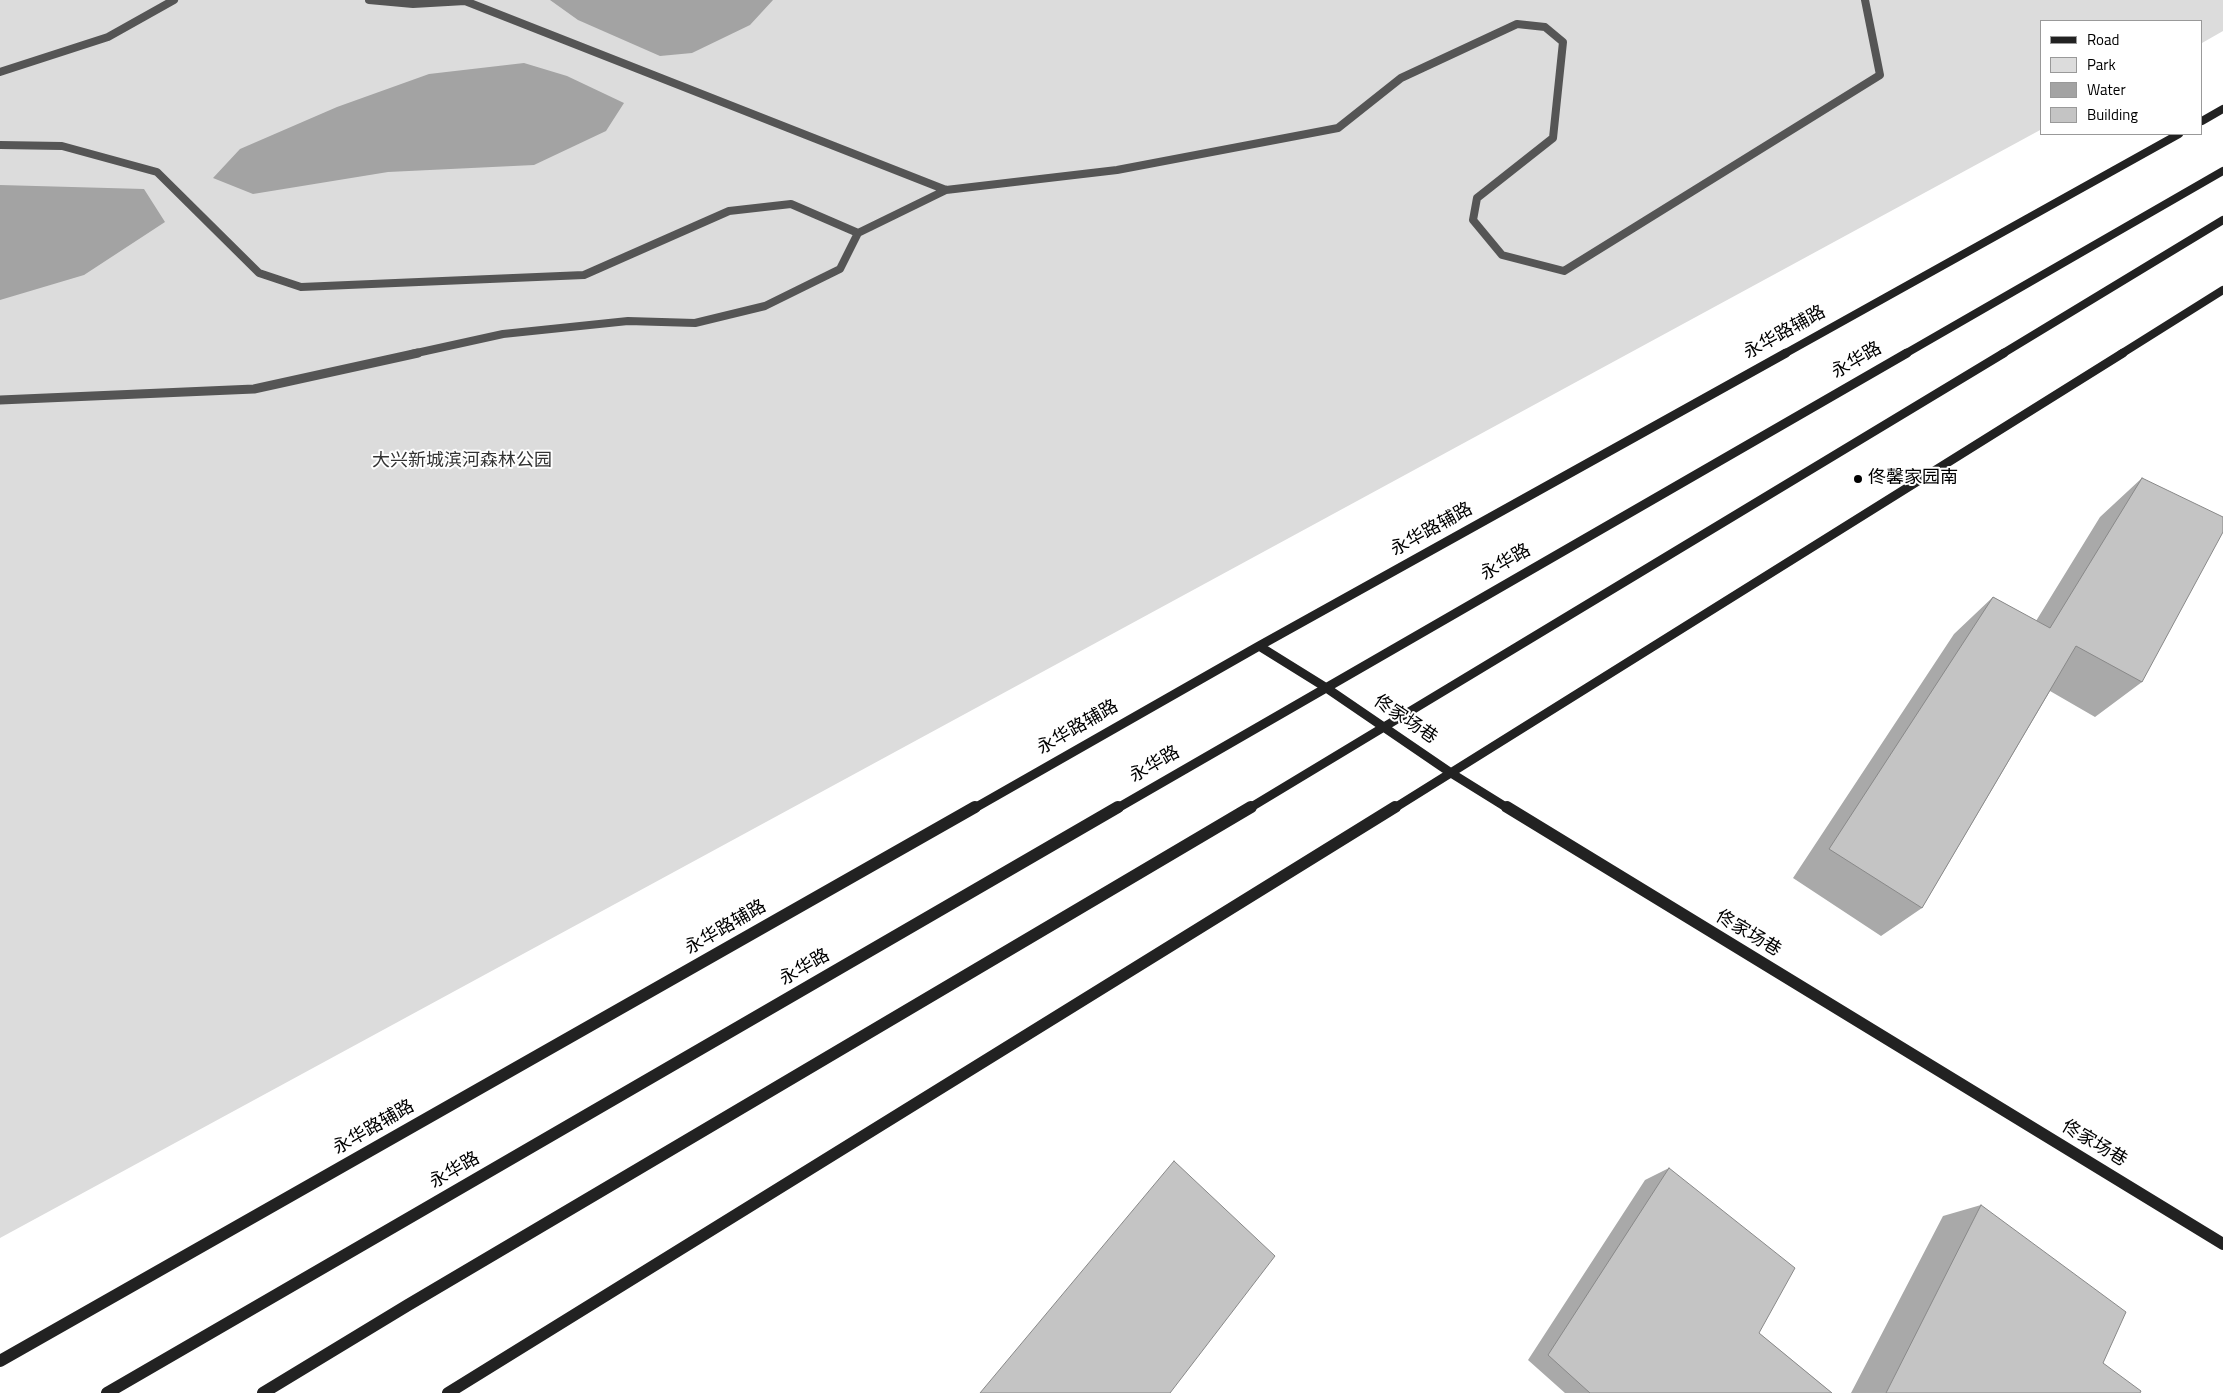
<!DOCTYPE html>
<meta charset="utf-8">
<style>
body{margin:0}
#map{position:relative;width:2223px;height:1393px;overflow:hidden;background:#fff;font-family:"Titillium Web",sans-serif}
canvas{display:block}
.legend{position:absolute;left:2040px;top:20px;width:162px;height:115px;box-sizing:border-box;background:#fff;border:1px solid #999;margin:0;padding:6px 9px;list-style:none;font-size:15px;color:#000}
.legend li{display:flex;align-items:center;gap:10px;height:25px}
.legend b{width:25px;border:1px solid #999}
</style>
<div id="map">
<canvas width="2223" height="1393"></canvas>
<ul class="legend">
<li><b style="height:6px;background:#222"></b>Road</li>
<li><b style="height:14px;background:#dcdcdc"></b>Park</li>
<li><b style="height:14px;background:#a3a3a3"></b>Water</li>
<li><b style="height:14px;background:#c4c4c4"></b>Building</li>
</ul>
</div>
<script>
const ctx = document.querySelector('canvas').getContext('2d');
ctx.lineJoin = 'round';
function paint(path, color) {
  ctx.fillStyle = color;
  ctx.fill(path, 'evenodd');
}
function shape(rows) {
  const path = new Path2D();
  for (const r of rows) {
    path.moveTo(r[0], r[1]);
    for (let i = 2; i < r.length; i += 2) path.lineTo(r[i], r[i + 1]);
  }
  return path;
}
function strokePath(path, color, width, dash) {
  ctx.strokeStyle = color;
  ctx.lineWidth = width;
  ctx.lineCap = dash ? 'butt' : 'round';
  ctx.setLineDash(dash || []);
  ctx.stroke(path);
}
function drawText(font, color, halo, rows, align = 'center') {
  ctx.font = font + ' "Titillium Web","Noto Sans SC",sans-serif';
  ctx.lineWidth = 4;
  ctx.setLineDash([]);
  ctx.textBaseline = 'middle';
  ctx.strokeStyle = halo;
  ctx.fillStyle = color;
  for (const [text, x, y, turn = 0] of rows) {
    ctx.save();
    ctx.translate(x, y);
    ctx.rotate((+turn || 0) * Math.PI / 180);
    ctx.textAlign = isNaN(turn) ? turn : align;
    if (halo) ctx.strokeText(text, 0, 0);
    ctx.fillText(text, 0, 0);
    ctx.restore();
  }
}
paint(shape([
 [0,0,2223,0,2223,31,2202,43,2202,21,2042,21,2042,129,0,1238]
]), '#dcdcdc');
paint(shape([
 [550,0,773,0,750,25,692,53,660,56,578,20],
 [524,63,567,76,624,103,606,131,534,165,388,172,253,194,213,178,240,149,337,107,429,74],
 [0,185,144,189,165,222,84,275,0,300]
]), '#a3a3a3');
strokePath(shape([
 [369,0,413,4,465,1,946,190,1117,170,1338,128,1401,78,1517,24,1545,27,1563,42,1553,138,1477,198,1473,220,1502,255,1564,271,1880,75,1865,0],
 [0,72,108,37,174,0],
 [0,145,62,146,157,172,259,273,301,287,584,275,729,211,791,204,858,233,840,269,765,306,695,323,628,321,503,334,412,354],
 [858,233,946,190]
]), '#555', 8);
strokePath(shape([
 [0,400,254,389,418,353]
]), '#555', 9);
strokePath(shape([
 [2202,121,2223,109],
 [1784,354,2179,134],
 [1905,354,2223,171],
 [2002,354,2223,220],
 [2121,354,2223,290]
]), '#222', 8);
strokePath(shape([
 [1259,646,1325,687,1451,773,1509,809],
 [973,809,1259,646,1786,353],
 [1116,809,1907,353],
 [1248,809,2004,353],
 [1393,809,2123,353]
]), '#222', 9);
strokePath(shape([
 [1507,807,2223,1244],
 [0,1361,975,807],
 [107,1393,1118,807],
 [263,1393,408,1305,1251,807],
 [448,1393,1395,807]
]), '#222', 12);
paint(shape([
 [2142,478,2142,682,2095,717,2050,691,1922,908,1881,936,1793,878,1954,634,1993,597,2036,621,2100,517],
 [1669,1168,1759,1333,1832,1393,1565,1393,1528,1360,1645,1180],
 [1981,1205,2103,1363,2140,1393,1851,1393,1943,1216]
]), '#a9a9a9');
const building = shape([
 [2142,478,2223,517,2223,532,2142,682,2076,646,1922,908,1829,849,1993,597,2050,628,2142,478],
 [1174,1161,1275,1256,1170,1393,980,1393,1174,1161],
 [1669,1168,1795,1268,1759,1333,1832,1393,1590,1393,1548,1355,1669,1168],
 [1981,1205,2126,1312,2103,1363,2141,1391,2140,1393,1886,1393,1981,1205]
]);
paint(building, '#c4c4c4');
strokePath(building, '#898989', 1);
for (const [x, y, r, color] of [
 [1858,479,5,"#000"]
]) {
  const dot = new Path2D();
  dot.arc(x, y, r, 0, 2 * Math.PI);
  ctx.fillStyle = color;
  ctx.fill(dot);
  strokePath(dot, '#fff', 2);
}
drawText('18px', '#000', '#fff', [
 ["永华路辅路",1785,333,-29],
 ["永华路",1857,361,-30],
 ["永华路辅路",1432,530,-29],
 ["永华路",1506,563,-30],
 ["佟家场巷",1405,720,34],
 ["永华路辅路",1078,728,-30],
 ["永华路",1155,765,-30],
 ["永华路辅路",726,928,-30],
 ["佟家场巷",1748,934,31],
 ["永华路",805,968,-30],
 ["永华路辅路",374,1128,-30],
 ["佟家场巷",2094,1144,31],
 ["永华路",455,1171,-30]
]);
drawText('18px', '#333', '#fff', [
 ["大兴新城滨河森林公园",462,462]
]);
drawText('18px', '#000', '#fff', [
 ["佟馨家园南",1868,479]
], 'left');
</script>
